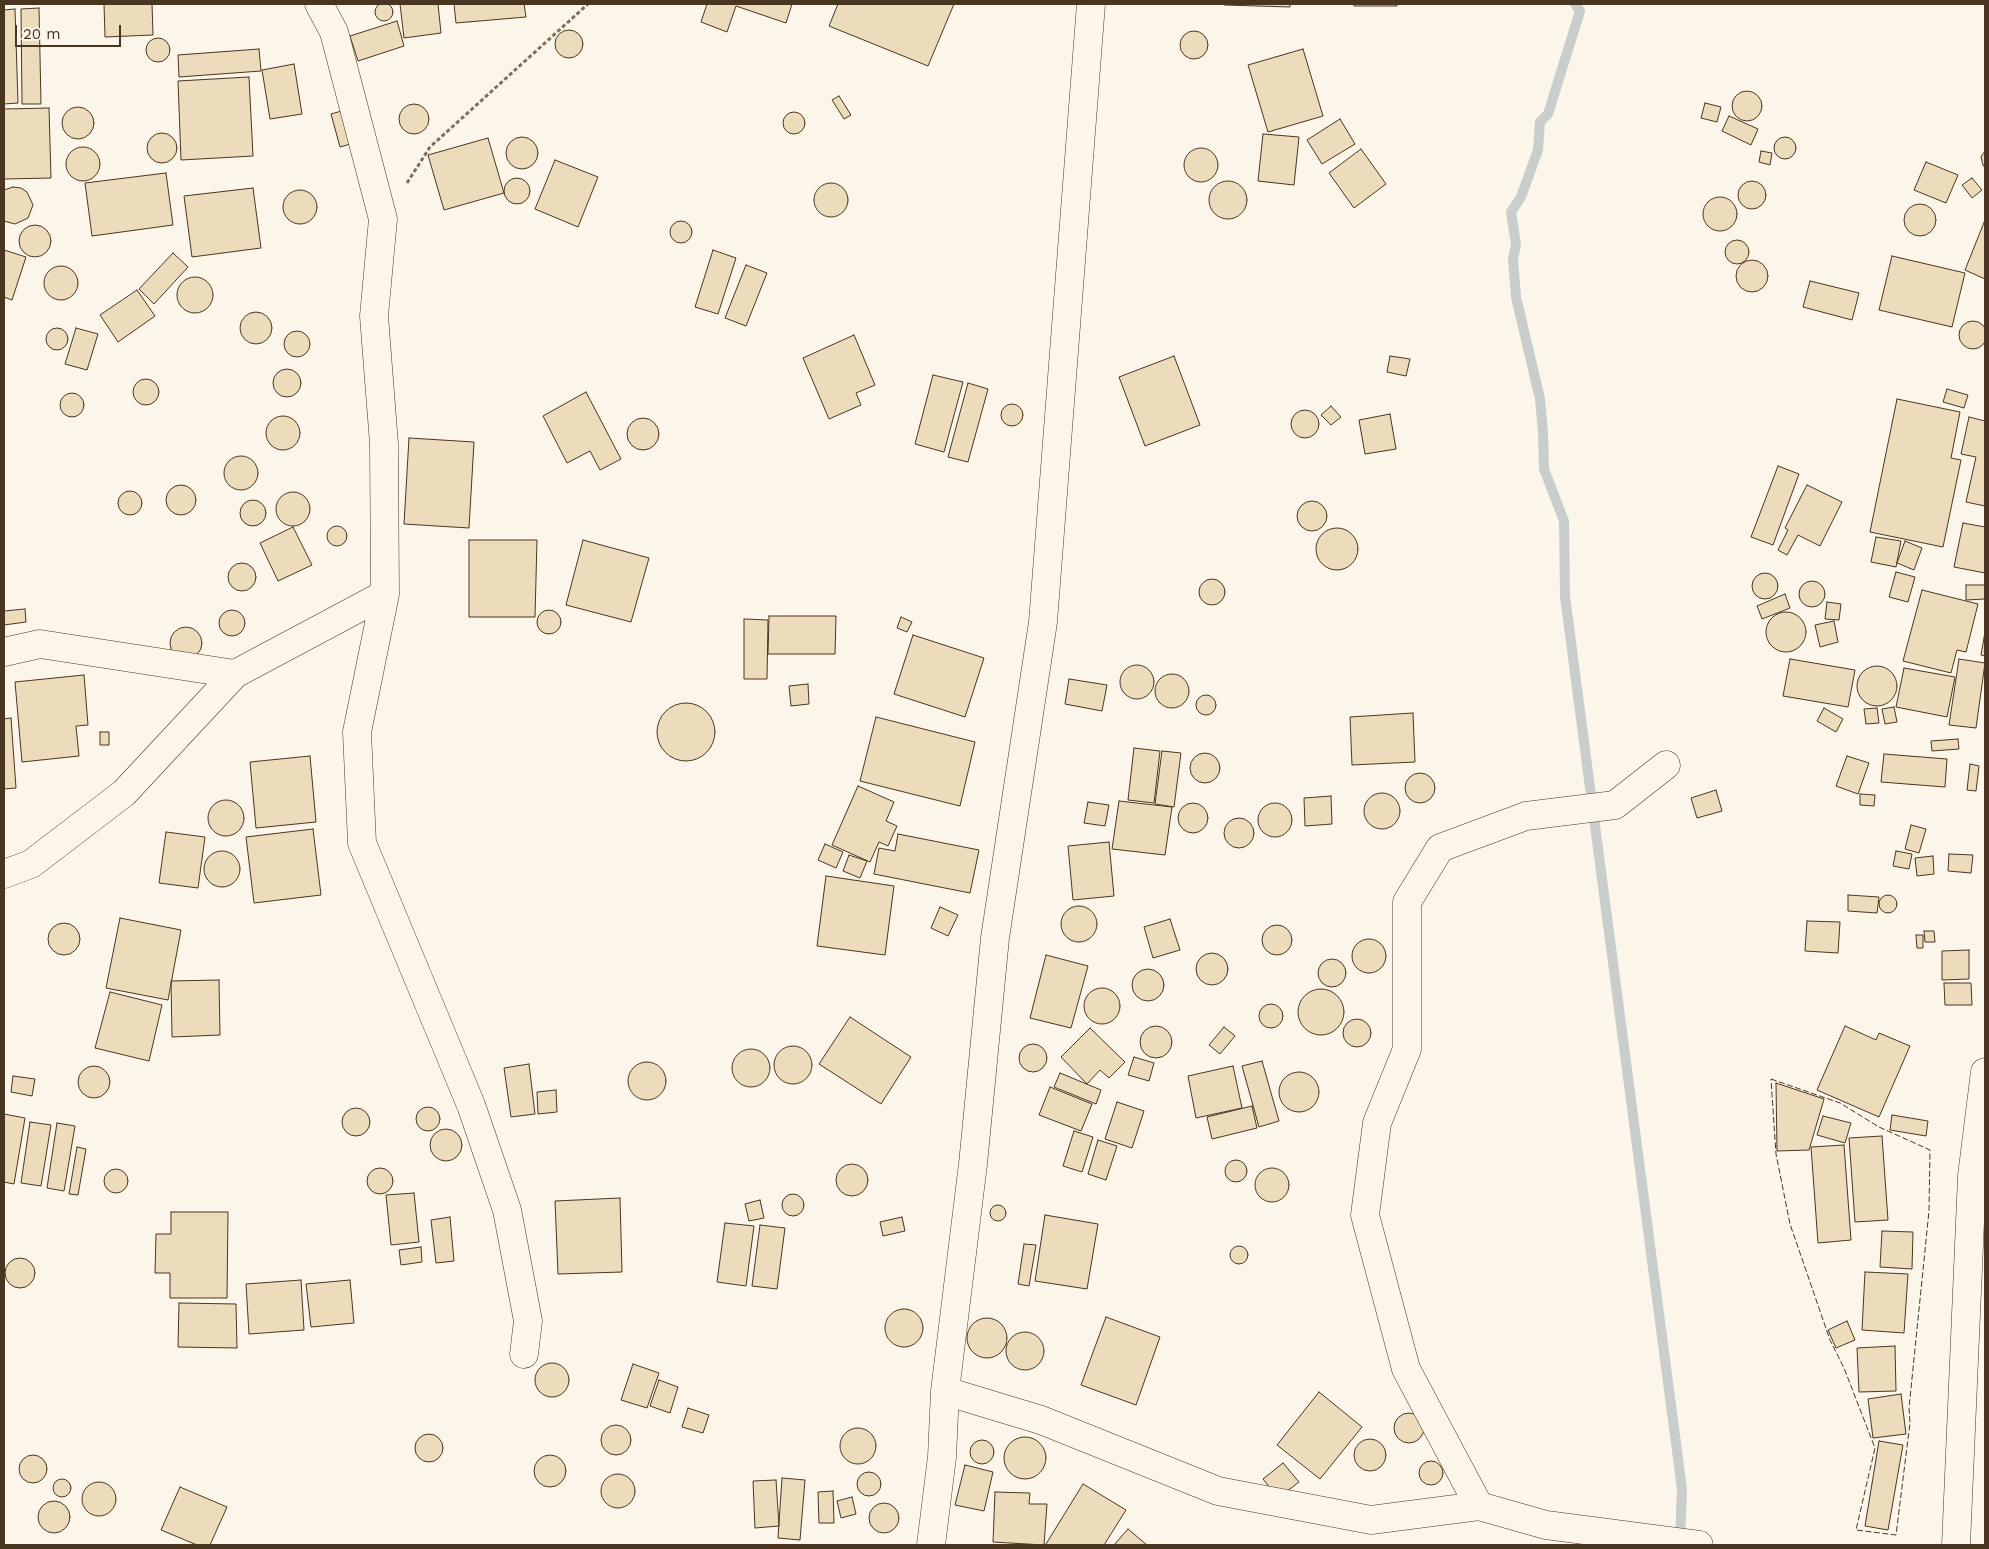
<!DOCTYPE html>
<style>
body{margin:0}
#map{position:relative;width:1989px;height:1549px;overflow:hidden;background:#fbf6e9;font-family:"Work Sans",sans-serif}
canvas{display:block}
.frame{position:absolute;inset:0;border:5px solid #4a3520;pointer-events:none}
.scale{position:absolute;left:15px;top:25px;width:106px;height:22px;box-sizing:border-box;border:2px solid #4a3520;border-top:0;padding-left:6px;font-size:15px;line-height:18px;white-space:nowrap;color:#4a3520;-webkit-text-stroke:4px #fbf6e9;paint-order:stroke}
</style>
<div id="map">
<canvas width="1989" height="1549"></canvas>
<div class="frame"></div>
<div class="scale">20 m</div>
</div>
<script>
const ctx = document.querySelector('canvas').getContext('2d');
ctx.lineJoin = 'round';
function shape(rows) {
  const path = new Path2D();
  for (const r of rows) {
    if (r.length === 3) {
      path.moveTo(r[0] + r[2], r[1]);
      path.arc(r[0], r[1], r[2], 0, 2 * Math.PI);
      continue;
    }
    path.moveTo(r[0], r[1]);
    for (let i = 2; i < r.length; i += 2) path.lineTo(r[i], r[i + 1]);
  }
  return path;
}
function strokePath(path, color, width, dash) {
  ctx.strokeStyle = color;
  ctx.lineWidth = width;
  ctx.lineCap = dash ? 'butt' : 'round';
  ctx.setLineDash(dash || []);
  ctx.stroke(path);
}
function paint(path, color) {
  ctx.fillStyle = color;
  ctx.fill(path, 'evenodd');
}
strokePath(shape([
 [1575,4,1580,11,1548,114,1540,122,1538,150,1521,197,1511,212,1516,245,1513,259,1516,297,1540,399,1543,432,1544,469,1564,521,1565,596,1578,696,1682,1489,1680,1542]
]), '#c9cecd', 10);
const building = shape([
 [384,12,9],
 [104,4,152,4,153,35,105,37,104,4],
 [400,4,438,4,441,33,404,38,400,4],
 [454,4,524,4,526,17,456,23,454,4],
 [707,4,792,4,786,23,736,6,727,32,701,22,707,4],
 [838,4,954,4,928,66,829,26,838,4],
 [1224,4,1290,4,1290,7,1224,5,1224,4],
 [1354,4,1397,4,1397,6,1354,6,1354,4],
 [39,8,41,104,22,104,21,9,39,8],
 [15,9,18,103,4,104,4,10,15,9],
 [397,21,404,46,358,61,350,36,397,21],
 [569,44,14],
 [1194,45,14],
 [158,50,12],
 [259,49,261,71,179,77,178,55,259,49],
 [1303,49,1323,116,1268,132,1248,65,1303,49],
 [294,64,302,114,270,119,262,70,294,64],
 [249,77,253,156,181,160,178,81,249,77],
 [1747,106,15],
 [839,96,851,115,844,119,832,100,839,96],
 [1705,103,1721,107,1717,122,1701,118,1705,103],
 [414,119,15],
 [78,123,16],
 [49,108,51,178,4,179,4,109,49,108],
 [352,108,361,141,340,147,331,114,352,108],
 [794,123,11],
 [1729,116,1758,129,1751,145,1722,131,1729,116],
 [1340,119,1355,144,1322,164,1307,140,1340,119],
 [162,148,15],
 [1263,134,1299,137,1294,185,1258,181,1263,134],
 [1785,148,11],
 [522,153,16],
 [488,138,504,193,444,210,428,155,488,138],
 [83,164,17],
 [1201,165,17],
 [1361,149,1386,184,1354,208,1329,173,1361,149],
 [1761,151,1772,153,1770,165,1759,162,1761,151],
 [1985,151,1985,168,1983,165,1981,157,1985,151],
 [555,160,598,177,578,227,535,209,555,160],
 [1926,162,1958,175,1946,203,1914,190,1926,162],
 [166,173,173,225,92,236,85,183,166,173],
 [517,191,13],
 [1972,178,1982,190,1972,198,1962,185,1972,178],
 [1228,200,19],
 [1752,195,14],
 [831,200,17],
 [13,187,21,188,27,192,33,205,28,218,15,224,4,221,4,190,13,187],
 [253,188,261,248,192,257,184,196,253,188],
 [300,207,17],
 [1720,214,17],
 [1920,220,16],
 [1985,220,1985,279,1965,270,1985,220],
 [681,232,11],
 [35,241,16],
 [1737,252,12],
 [4,250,26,257,12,300,4,297,4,250],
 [713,250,736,258,718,314,695,307,713,250],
 [173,253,188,267,154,304,139,289,173,253],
 [1892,256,1965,273,1952,327,1879,310,1892,256],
 [1752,276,16],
 [746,265,767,273,746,326,725,318,746,265],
 [61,283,17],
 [195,295,18],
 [1810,281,1859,293,1852,320,1803,307,1810,281],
 [137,290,155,316,118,342,100,315,137,290],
 [256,328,16],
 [1973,335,14],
 [76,328,98,334,87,370,65,364,76,328],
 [57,339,11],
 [297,344,13],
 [854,335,875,385,856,393,861,405,829,419,803,358,854,335],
 [1174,356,1200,425,1145,446,1119,377,1174,356],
 [1390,356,1410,359,1406,376,1387,372,1390,356],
 [287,383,14],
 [933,375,963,382,944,452,915,444,933,375],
 [146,392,13],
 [968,383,988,389,968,462,948,457,968,383],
 [1947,389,1968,395,1964,408,1943,402,1947,389],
 [586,392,621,459,600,470,590,451,567,463,543,416,586,392],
 [72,405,12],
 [1897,399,1960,412,1951,458,1961,460,1943,547,1870,532,1897,399],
 [1012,415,11],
 [1331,406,1341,417,1331,425,1321,415,1331,406],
 [1305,424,14],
 [1390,414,1396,449,1365,454,1359,420,1390,414],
 [283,433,17],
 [1969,417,1985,421,1985,506,1966,502,1976,457,1961,454,1969,417],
 [643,434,16],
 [409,438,474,442,469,528,404,524,409,438],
 [241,473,17],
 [1778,466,1799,474,1773,545,1751,537,1778,466],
 [1807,485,1842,502,1820,546,1798,535,1787,555,1778,550,1788,530,1785,528,1807,485],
 [181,500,15],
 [130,503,12],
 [293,509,17],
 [253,513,13],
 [1312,516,15],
 [1963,523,1985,527,1985,573,1954,567,1963,523],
 [337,536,10],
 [293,527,312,565,278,581,260,543,293,527],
 [1337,549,21],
 [1876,537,1901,541,1896,567,1871,562,1876,537],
 [469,540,537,540,535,617,469,617,469,540],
 [583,540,649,558,631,622,566,605,583,540],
 [1905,541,1922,548,1914,570,1897,563,1905,541],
 [242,577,14],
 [1896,572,1915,577,1908,602,1889,597,1896,572],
 [1765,586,13],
 [1212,592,13],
 [1812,594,13],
 [1966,585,1985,585,1985,599,1966,600,1966,585],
 [1922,590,1978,604,1966,652,1957,650,1951,673,1903,661,1922,590],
 [1785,594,1790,608,1762,619,1757,606,1785,594],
 [1827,602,1841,604,1839,620,1825,619,1827,602],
 [25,609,26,622,4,625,4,611,25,609],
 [232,623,13],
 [549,622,12],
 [1786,632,20],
 [769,616,836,616,835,654,768,654,769,616],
 [901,617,912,622,907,632,897,628,901,617],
 [744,619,768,620,767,679,744,679,744,619],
 [1834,621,1838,642,1820,647,1815,625,1834,621],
 [186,643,16],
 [1985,632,1985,656,1981,655,1985,632],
 [913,635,984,658,965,717,894,694,913,635],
 [1790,659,1855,670,1848,707,1783,696,1790,659],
 [1959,659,1985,663,1976,728,1949,725,1959,659],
 [1137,682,17],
 [1877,686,20],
 [1904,668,1955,677,1947,717,1896,707,1904,668],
 [1172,691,17],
 [84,675,88,725,76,726,79,756,22,762,15,682,84,675],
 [1069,679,1107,685,1102,711,1065,704,1069,679],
 [808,684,809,704,791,706,789,686,808,684],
 [1206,705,10],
 [686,732,29],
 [1894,707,1897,722,1885,724,1882,709,1894,707],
 [1824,708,1843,719,1836,732,1817,721,1824,708],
 [1877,708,1879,723,1866,724,1864,709,1877,708],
 [1413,713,1415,762,1352,765,1350,717,1413,713],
 [876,717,975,742,960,806,860,781,876,717],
 [11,718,16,788,4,789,4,719,11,718],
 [100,732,109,732,109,745,100,745,100,732],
 [1958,739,1959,749,1932,751,1931,741,1958,739],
 [1134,748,1160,751,1154,803,1128,800,1134,748],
 [1162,751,1181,753,1174,807,1155,804,1162,751],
 [1205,768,15],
 [1884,754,1947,759,1945,787,1881,782,1884,754],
 [310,756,316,822,256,828,250,762,310,756],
 [1847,756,1869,763,1858,794,1836,786,1847,756],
 [1970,764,1979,766,1976,791,1967,790,1970,764],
 [1420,788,15],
 [858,786,894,802,886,821,897,826,888,846,879,842,870,862,832,845,858,786],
 [1716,790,1722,811,1697,818,1691,798,1716,790],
 [1382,811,18],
 [1860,794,1875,795,1874,806,1860,805,1860,794],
 [1331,796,1332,824,1305,826,1304,798,1331,796],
 [226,818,18],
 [1119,801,1172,807,1165,855,1112,849,1119,801],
 [1088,802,1109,805,1105,826,1084,823,1088,802],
 [1193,818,15],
 [1275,820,17],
 [1239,833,15],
 [1911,825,1926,829,1919,853,1905,849,1911,825],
 [313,829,321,895,254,903,246,837,313,829],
 [166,832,205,837,198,888,159,883,166,832],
 [898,834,979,850,970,893,874,874,879,848,895,851,898,834],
 [1109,842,1114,896,1073,900,1068,846,1109,842],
 [825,844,843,852,836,868,818,860,825,844],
 [1896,851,1912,854,1909,869,1893,866,1896,851],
 [222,869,18],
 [1949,854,1973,855,1971,873,1948,871,1949,854],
 [849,855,867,861,860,878,843,871,849,855],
 [1933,856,1934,874,1917,876,1915,858,1933,856],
 [826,876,894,886,885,955,817,946,826,876],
 [1848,895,1879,897,1877,913,1848,911,1848,895],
 [1888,904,9],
 [1079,924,18],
 [940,907,958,915,948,936,931,928,940,907],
 [120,918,181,930,168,1000,106,988,120,918],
 [1170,919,1180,950,1153,958,1144,927,1170,919],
 [1807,921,1840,922,1838,953,1805,951,1807,921],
 [64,939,16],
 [1277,940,15],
 [1924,931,1934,931,1935,942,1925,942,1924,931],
 [1916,935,1923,935,1923,948,1917,948,1916,935],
 [1369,956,17],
 [1969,950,1969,979,1942,980,1942,951,1969,950],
 [1212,969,16],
 [1046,955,1088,966,1071,1028,1030,1018,1046,955],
 [1332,973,14],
 [1148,985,16],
 [219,980,220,1035,172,1037,171,981,219,980],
 [1944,983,1971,983,1972,1005,1945,1005,1944,983],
 [1102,1006,18],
 [1321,1012,23],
 [110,992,162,1005,149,1061,95,1048,110,992],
 [1271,1016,12],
 [850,1017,911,1057,881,1104,819,1064,850,1017],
 [1357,1033,14],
 [1845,1026,1876,1040,1879,1033,1910,1046,1879,1117,1817,1090,1845,1026],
 [1156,1042,16],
 [1224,1027,1235,1036,1220,1054,1209,1045,1224,1027],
 [1090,1028,1125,1062,1109,1078,1100,1070,1087,1084,1061,1057,1090,1028],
 [1033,1058,14],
 [793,1065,19],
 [751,1068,19],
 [1134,1057,1154,1063,1149,1081,1128,1075,1134,1057],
 [1262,1061,1279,1121,1259,1127,1242,1066,1262,1061],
 [647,1081,19],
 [529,1064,535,1114,511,1117,504,1068,529,1064],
 [94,1082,16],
 [1233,1066,1242,1108,1196,1118,1188,1076,1233,1066],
 [1299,1092,20],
 [1060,1073,1101,1090,1096,1104,1054,1087,1060,1073],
 [13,1076,35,1079,32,1096,11,1092,13,1076],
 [1776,1083,1824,1099,1809,1150,1777,1151,1776,1083],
 [1050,1087,1092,1104,1081,1131,1039,1115,1050,1087],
 [556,1090,557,1112,538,1114,537,1092,556,1090],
 [1117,1102,1144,1111,1132,1148,1105,1139,1117,1102],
 [1252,1106,1257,1128,1212,1139,1207,1117,1252,1106],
 [428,1119,12],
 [356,1122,14],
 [4,1114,25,1118,14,1184,4,1182,4,1114],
 [1892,1115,1928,1121,1926,1136,1890,1130,1892,1115],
 [1823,1116,1851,1123,1845,1143,1817,1135,1823,1116],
 [30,1122,51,1125,41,1186,21,1183,30,1122],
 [57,1123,75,1126,64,1191,47,1188,57,1123],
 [446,1145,16],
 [1074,1131,1093,1137,1082,1172,1063,1166,1074,1131],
 [1882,1136,1888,1220,1855,1222,1849,1138,1882,1136],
 [1098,1140,1117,1146,1106,1180,1088,1174,1098,1140],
 [1844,1145,1851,1240,1818,1243,1811,1147,1844,1145],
 [77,1147,86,1149,78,1195,69,1194,77,1147],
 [1236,1171,11],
 [852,1180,16],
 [1272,1185,17],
 [380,1181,13],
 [116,1181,12],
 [414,1193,419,1242,391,1245,386,1195,414,1193],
 [793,1205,11],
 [620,1198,622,1272,558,1274,555,1201,620,1198],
 [760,1200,764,1218,749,1221,745,1204,760,1200],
 [998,1213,8],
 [171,1212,228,1212,227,1298,170,1298,170,1273,155,1273,156,1234,171,1234,171,1212],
 [1045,1215,1098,1224,1087,1289,1035,1281,1045,1215],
 [450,1217,454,1261,436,1263,431,1220,450,1217],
 [902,1217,905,1231,883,1236,880,1222,902,1217],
 [725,1223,754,1226,746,1286,717,1282,725,1223],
 [760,1225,785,1228,777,1289,752,1286,760,1225],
 [1882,1231,1913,1232,1912,1269,1880,1267,1882,1231],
 [1024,1244,1036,1245,1029,1286,1018,1284,1024,1244],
 [1239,1255,9],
 [421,1247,422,1262,401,1265,399,1250,421,1247],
 [20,1273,15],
 [1865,1272,1908,1274,1904,1333,1862,1330,1865,1272],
 [301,1280,304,1330,249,1334,246,1284,301,1280],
 [350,1280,354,1323,311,1327,306,1284,350,1280],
 [179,1303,236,1304,237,1348,178,1347,179,1303],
 [904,1328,19],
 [1106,1317,1160,1337,1136,1405,1081,1385,1106,1317],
 [987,1338,20],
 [1847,1321,1855,1340,1836,1348,1828,1330,1847,1321],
 [1025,1351,19],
 [1895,1346,1896,1391,1859,1392,1857,1348,1895,1346],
 [552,1380,17],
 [633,1364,659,1373,647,1408,621,1400,633,1364],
 [659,1380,678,1387,670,1413,650,1406,659,1380],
 [1319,1392,1362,1427,1320,1479,1277,1445,1319,1392],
 [1901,1394,1906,1434,1873,1438,1868,1399,1901,1394],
 [688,1408,709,1415,703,1433,682,1427,688,1408],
 [1409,1428,15],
 [616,1440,15],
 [858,1446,18],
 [429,1448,14],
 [1025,1458,21],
 [1370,1455,16],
 [982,1452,12],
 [1879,1441,1903,1445,1888,1530,1865,1526,1879,1441],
 [33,1469,14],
 [550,1471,16],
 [1431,1473,12],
 [1283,1463,1299,1482,1278,1498,1263,1479,1283,1463],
 [965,1465,993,1472,984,1511,955,1505,965,1465],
 [869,1484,12],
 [618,1491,17],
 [782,1478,805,1480,800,1540,778,1538,782,1478],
 [62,1488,9],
 [776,1480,779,1526,755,1528,753,1481,776,1480],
 [99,1499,17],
 [1083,1484,1126,1510,1104,1545,1048,1545,1046,1544,1083,1484],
 [180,1487,227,1507,210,1545,197,1545,161,1530,180,1487],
 [833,1491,834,1523,819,1523,818,1492,833,1491],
 [995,1492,1030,1493,1029,1504,1047,1504,1044,1545,993,1542,995,1492],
 [852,1497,856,1514,841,1518,837,1501,852,1497],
 [54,1517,16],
 [884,1518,15],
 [1128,1529,1147,1545,1114,1545,1128,1529]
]);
paint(building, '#ecdcbc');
strokePath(building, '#4a3520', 1);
const street = shape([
 [319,4,334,32,383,219,374,316,384,444,385,594,357,732,362,843,471,1105,507,1210,528,1321,524,1354],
 [4,652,40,644,235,674],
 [1666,765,1615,805,1526,816,1440,848,1407,902,1407,1049,1377,1123,1365,1215,1406,1369,1479,1506,1546,1525,1699,1545],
 [4,874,31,864,124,793,235,674,385,594],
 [945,1391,1041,1420,1218,1491,1371,1520,1479,1506],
 [931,1545,942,1457,945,1391,973,1164,995,938,1043,622,1091,4],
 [1956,1545,1972,1176,1985,1072]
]);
strokePath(street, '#4a3520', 29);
strokePath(shape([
 [407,183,430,147,588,4]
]), '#7f6f5c', 3, [4, 2.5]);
strokePath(street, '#fbf6e9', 28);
strokePath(shape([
 [1771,1079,1840,1103,1879,1127,1930,1150,1929,1211,1909,1408,1910,1423,1896,1535,1856,1530,1875,1448,1844,1368,1830,1340,1790,1224,1776,1154,1771,1079]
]), '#4a3520', 1, [6, 2.5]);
</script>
